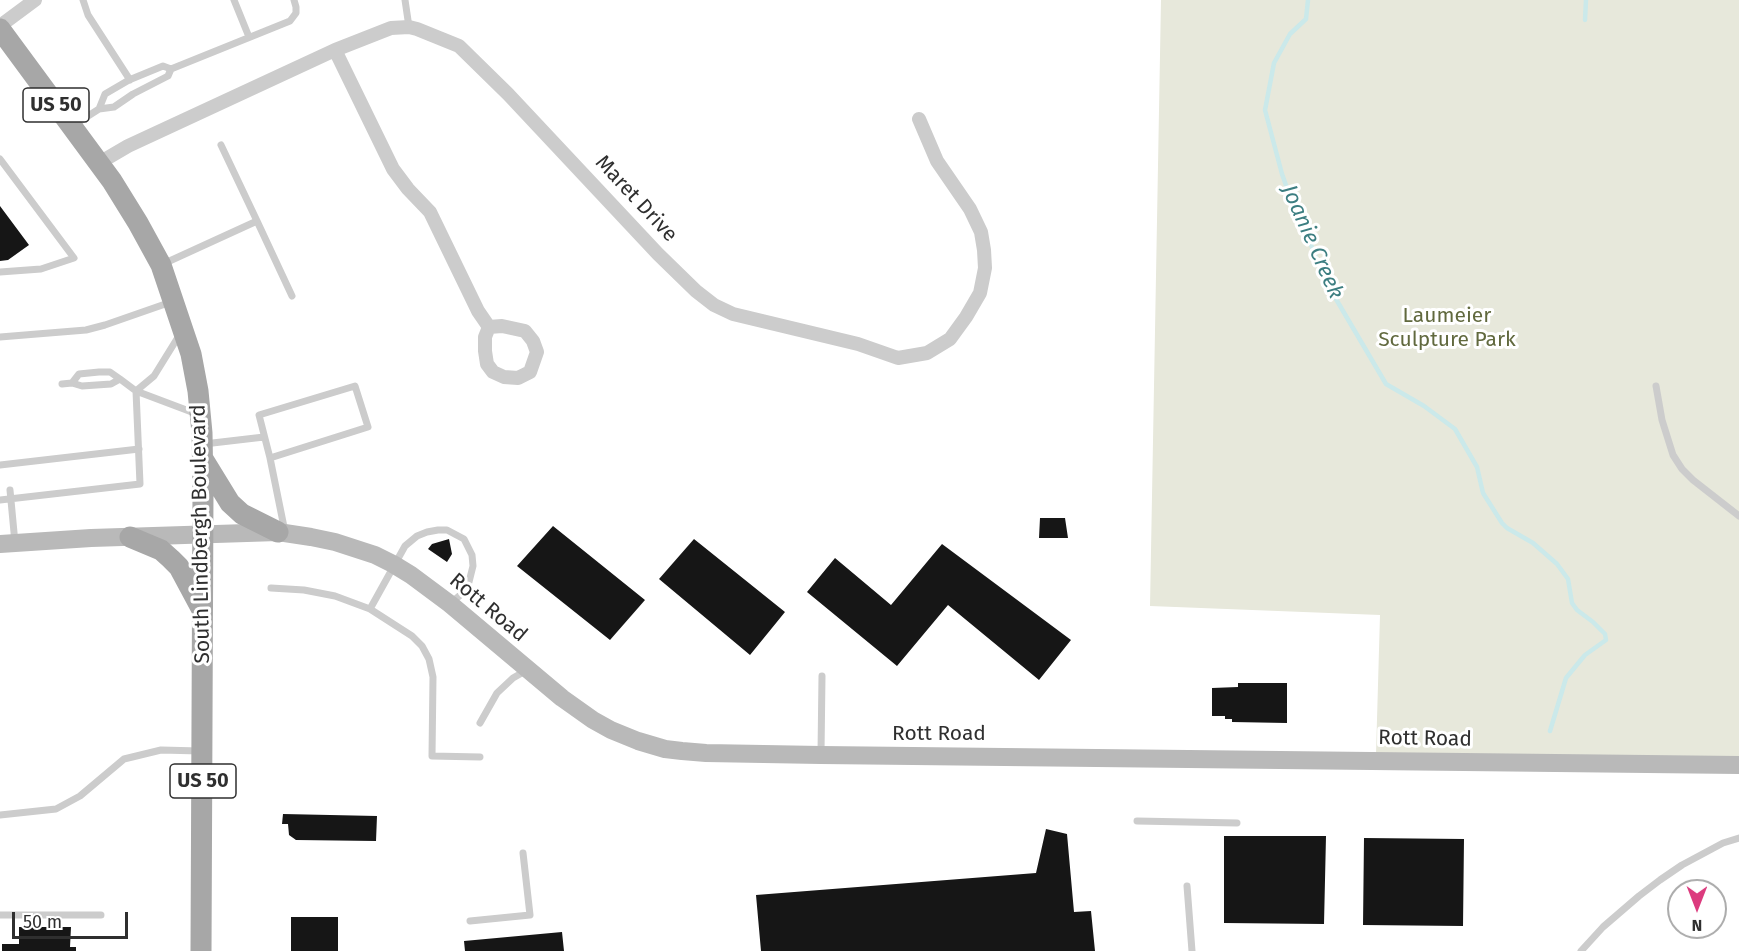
<!DOCTYPE html>
<style>
body{margin:0}
#map{position:relative;width:1739px;height:951px;overflow:hidden;background:#fff;font-family:"Fira Sans",sans-serif}
canvas{display:block}
.north{position:absolute;left:1667px;top:879px;width:60px;height:60px;box-sizing:border-box;background:#fff;border:2px solid #acacac;border-radius:50%;rotate:180deg;font-size:16px;font-weight:700;line-height:24px;text-align:center;color:#2f2f2f}
.north::after{content:'';display:block;margin:auto;width:21px;height:27px;background:#dc3b7e;clip-path:polygon(50% 0,100% 100%,50% 72%,0 100%)}
.scale{position:absolute;left:12px;top:912px;width:116px;height:27px;box-sizing:border-box;border:3px solid #2f2f2f;border-top:0;padding-left:8px;font-size:18px;line-height:21px;white-space:nowrap;color:#2f2f2f;-webkit-text-stroke:4px #fff;paint-order:stroke}
</style>
<div id="map">
<canvas width="1739" height="951"></canvas>
<div class="north">N</div>
<div class="scale">50 m</div>
</div>
<script>
const ctx = document.querySelector('canvas').getContext('2d');
ctx.lineJoin = 'round';
function paint(path, color) {
  ctx.fillStyle = color;
  ctx.fill(path, 'evenodd');
}
function shape(rows) {
  const path = new Path2D();
  for (const r of rows) {
    path.moveTo(r[0], r[1]);
    for (let i = 2; i < r.length; i += 2) path.lineTo(r[i], r[i + 1]);
  }
  return path;
}
function strokePath(path, color, width, dash) {
  ctx.strokeStyle = color;
  ctx.lineWidth = width;
  ctx.lineCap = dash ? 'butt' : 'round';
  ctx.setLineDash(dash || []);
  ctx.stroke(path);
}
function drawText(font, color, halo, rows, align = 'center') {
  ctx.font = font + ' "Fira Sans",sans-serif';
  ctx.lineWidth = 6;
  ctx.setLineDash([]);
  ctx.textBaseline = 'middle';
  ctx.strokeStyle = halo;
  ctx.fillStyle = color;
  for (const [text, x, y, turn = 0] of rows) {
    ctx.save();
    ctx.translate(x, y);
    ctx.rotate((+turn || 0) * Math.PI / 180);
    ctx.textAlign = isNaN(turn) ? turn : align;
    if (halo) ctx.strokeText(text, 0, 0);
    ctx.fillText(text, 0, 0);
    ctx.restore();
  }
}
paint(shape([
 [1161,0,1739,0,1739,757,1376,754,1380,615,1150,606]
]), '#e7e8db');
strokePath(shape([
 [1308,0,1306,19,1290,34,1274,63,1265,110,1282,174,1292,202,1298,212,1317,260,1323,277,1386,384,1424,406,1455,429,1477,467,1483,493,1502,523,1507,528,1533,543,1557,564,1568,579,1572,603,1577,610,1593,622,1605,634,1606,640,1585,655,1566,678,1550,731],
 [1585,20,1586,0]
]), '#cbe9ea', 4.5);
paint(shape([
 [0,206,29,245,8,260,0,261],
 [1040,518,1065,518,1068,538,1039,538],
 [553,526,645,600,610,640,517,566],
 [449,539,452,554,447,562,428,549,432,544],
 [694,539,785,612,750,655,659,579],
 [942,544,1071,640,1039,680,948,605,897,666,807,592,835,558,891,605],
 [1238,683,1287,683,1287,723,1232,722,1232,719,1225,719,1225,716,1212,716,1212,688,1238,687],
 [283,814,377,816,376,841,296,840,289,835,288,824,282,824],
 [1046,829,1067,834,1074,912,1091,911,1095,951,761,951,756,895,1036,873],
 [1224,836,1326,836,1324,924,1224,923],
 [1364,838,1464,839,1463,926,1363,925],
 [291,917,338,917,338,951,291,951],
 [19,927,71,927,70,947,76,947,76,951,2,951,2,944,19,944],
 [562,932,564,951,465,951,464,941]
]), '#161616');
strokePath(shape([
 [83,0,88,15,130,80],
 [234,0,249,37],
 [405,0,409,27],
 [99,109,105,94,129,80,163,66,171,69,290,21,296,13,296,7,294,0],
 [74,125,99,109,114,107,133,94,168,76,171,69],
 [221,145,257,221],
 [0,159,74,258,41,269,0,272],
 [163,264,257,221,292,296],
 [180,334,154,376,136,391,197,414],
 [0,337,86,330,105,325,171,302],
 [72,383,79,374,99,372,110,372,120,379],
 [1656,386,1662,420,1673,455,1682,469,1693,480,1739,516],
 [204,444,264,437],
 [270,458,368,427,355,386,259,415,270,458,285,532],
 [0,465,139,449],
 [10,490,15,543],
 [0,500,140,484,136,391,120,379,111,384,82,386,72,383,62,384],
 [271,588,304,590,335,596,370,609],
 [452,602,464,592,469,582,473,566,472,555,464,539,447,530,438,530,427,532,417,536,405,546,370,609,412,636,422,646,429,659,433,677,432,756,480,757],
 [480,723,497,693,513,678,527,670],
 [821,753,822,676],
 [0,815,56,809,80,796,124,759,161,750,200,751],
 [1137,821,1237,823],
 [1187,886,1192,951],
 [0,915,101,915],
 [470,921,530,915,523,853],
 [1581,951,1603,927,1639,896,1660,880,1682,865,1723,843,1739,838]
]), '#ccc', 7);
strokePath(shape([
 [0,26,35,0],
 [335,50,393,169,408,189,430,212,478,311,489,327,485,337,485,351,487,364,493,372,504,377,518,378,530,372,537,352,533,341,525,331,502,326,489,327],
 [99,163,128,146,335,50,391,28,409,27,417,29,459,46,508,94,658,254,696,291,714,305,733,314,858,344,898,358,927,353,950,339,966,317,980,293,985,268,984,250,981,232,970,209,937,161,919,119]
]), '#ccc', 14);
strokePath(shape([
 [0,544,91,538,278,532,311,537,335,542,375,555,393,564,411,575,450,604,562,698,593,720,611,730,638,741,665,749,682,751,706,753,821,755,1739,765]
]), '#b9b9b9', 18);
strokePath(shape([
 [0,29,112,181,138,223,161,265,191,354,198,391,202,433,203,491,201,951],
 [203,459,230,503,242,514,278,532],
 [130,537,161,550,171,559,179,567,201,608]
]), '#a7a7a7', 21);
for (const [x, y, w] of [
 [56,105,66],
 [203,781,66]
]) {
  const box = new Path2D();
  box.roundRect(x - w / 2, y - 17, w, 34, 4.5);
  ctx.fillStyle = '#fff';
  ctx.fill(box);
  strokePath(box, '#2f2f2f', 1.5);
}
drawText('bold 20px', '#2f2f2f', null, [
 ["US 50",56,105],
 ["US 50",203,781]
]);
drawText('21px', '#2f2f2f', '#fff', [
 ["Maret Drive",636,199,47],
 ["South Lindbergh Boulevard",201,534,-91],
 ["Rott Road",488,608,40],
 ["Rott Road",939,734],
 ["Rott Road",1425,739,1]
]);
drawText('21px', '#61693e', '#fff', [
 ["Laumeier",1447,316],
 ["Sculpture Park",1447,340]
]);
drawText('italic 22px', '#3c7e81', '#fff', [
 ["Joanie Creek",1312,242,66]
]);
</script>
